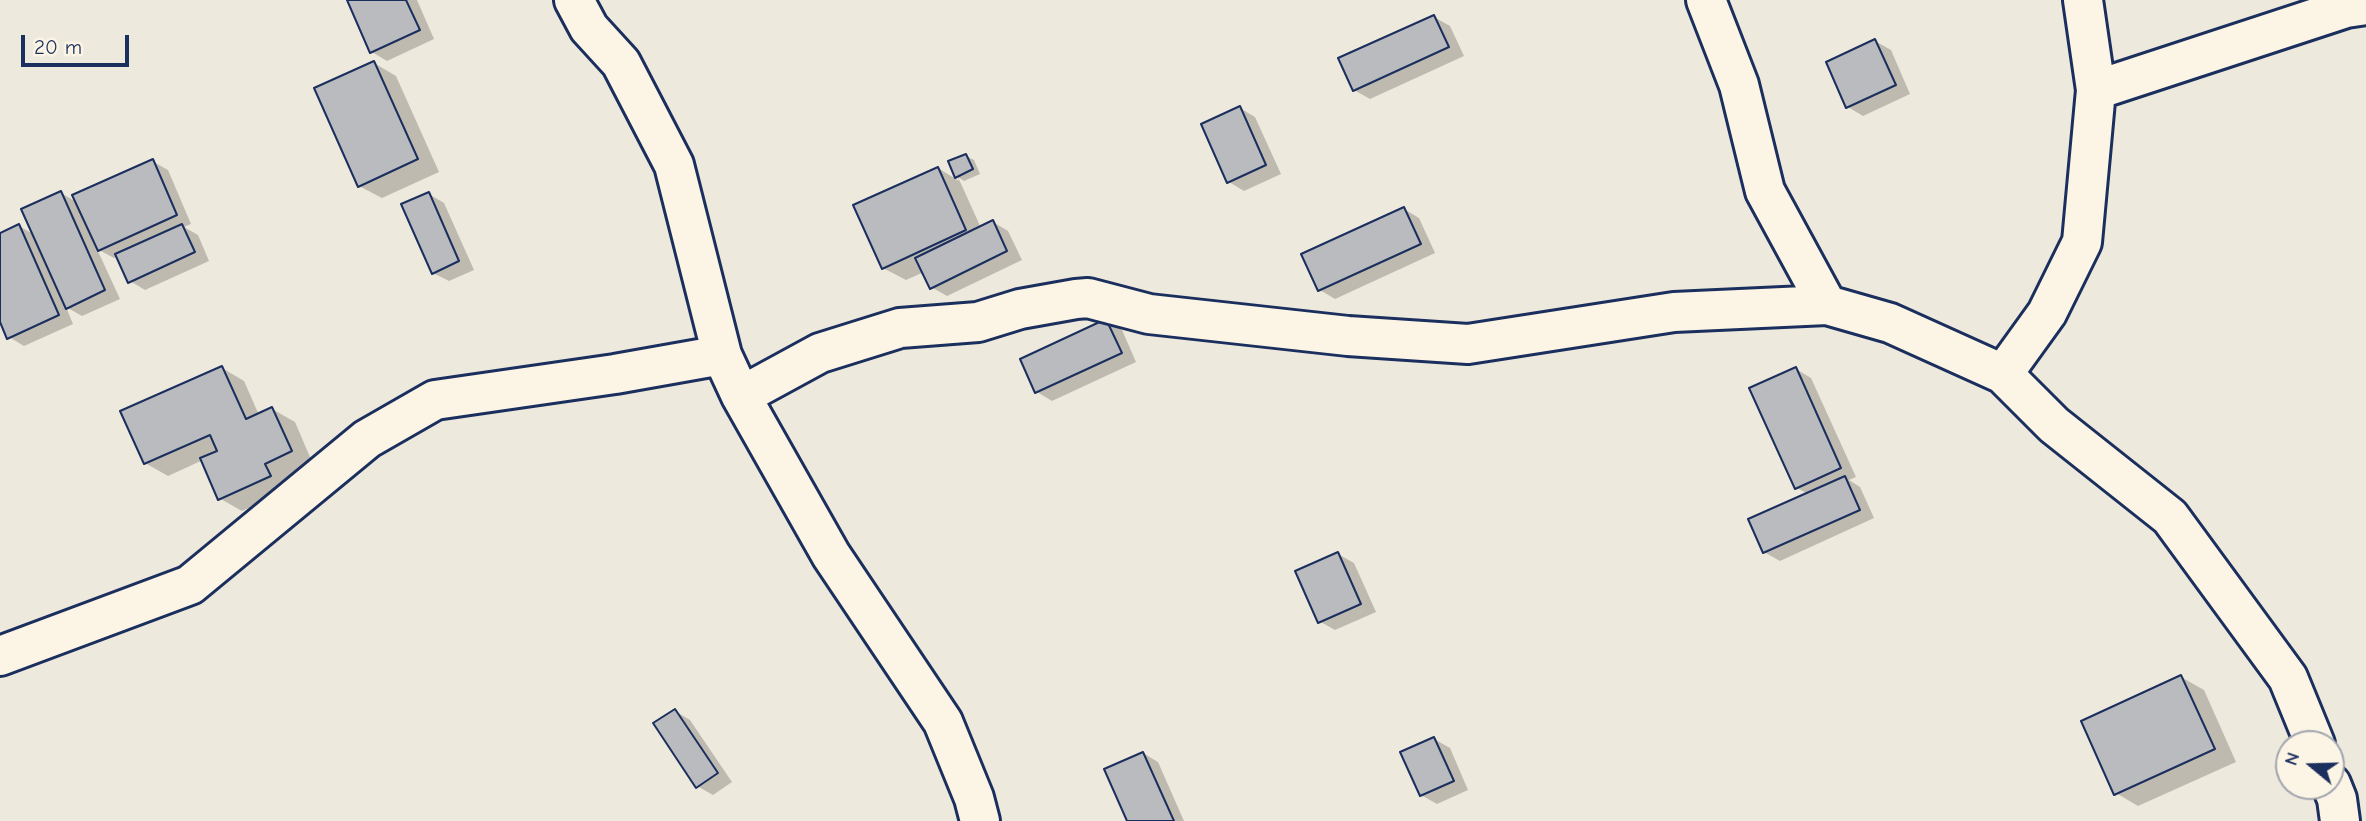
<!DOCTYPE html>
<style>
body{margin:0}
#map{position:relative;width:2366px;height:821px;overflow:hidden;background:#eee9dd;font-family:"Comic Neue",sans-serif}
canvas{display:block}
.north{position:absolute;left:2275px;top:730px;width:70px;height:70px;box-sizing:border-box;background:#fcf5e5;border:2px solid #a2a6af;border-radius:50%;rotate:289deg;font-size:19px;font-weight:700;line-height:28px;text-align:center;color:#1b2f5e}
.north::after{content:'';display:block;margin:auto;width:24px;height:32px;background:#1b2f5e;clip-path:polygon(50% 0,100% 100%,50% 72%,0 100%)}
.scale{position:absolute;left:21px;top:35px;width:108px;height:32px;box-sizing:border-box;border:4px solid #1b2f5e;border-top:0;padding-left:9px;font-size:21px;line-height:24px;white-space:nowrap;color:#1b2f5e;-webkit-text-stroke:5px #fcf5e5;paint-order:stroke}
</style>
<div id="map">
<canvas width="2366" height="821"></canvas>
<div class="north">N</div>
<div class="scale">20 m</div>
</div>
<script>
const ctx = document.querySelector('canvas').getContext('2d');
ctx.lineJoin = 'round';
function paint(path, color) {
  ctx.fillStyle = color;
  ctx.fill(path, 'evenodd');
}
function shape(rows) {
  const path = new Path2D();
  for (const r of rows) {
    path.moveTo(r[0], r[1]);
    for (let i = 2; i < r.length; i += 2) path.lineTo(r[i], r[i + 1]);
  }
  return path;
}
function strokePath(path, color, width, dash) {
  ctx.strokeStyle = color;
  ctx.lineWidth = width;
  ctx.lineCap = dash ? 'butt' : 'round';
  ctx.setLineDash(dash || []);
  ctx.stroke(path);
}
paint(shape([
 [349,0,417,0,434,39,387,61,372,52],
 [1434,17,1450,26,1464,56,1370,99,1354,90],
 [1875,41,1891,50,1910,94,1863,116,1848,107],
 [374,63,396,76,439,172,382,198,359,186],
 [1240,108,1255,117,1281,174,1244,191,1229,182],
 [966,156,974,160,980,174,964,181,958,177,981,228,993,222,1008,231,1022,260,947,296,931,287,924,272,906,280,883,268,938,168,959,181,951,162],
 [152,161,168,170,191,224,184,227,198,235,209,261,145,290,130,281,118,257,114,258,97,249,120,299,82,316,66,307,73,324,24,346,9,337,0,318,0,235,19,226,35,235,61,193,78,203],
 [429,194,444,203,474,270,449,281,433,273],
 [1404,209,1419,218,1435,253,1335,299,1320,290],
 [1106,321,1122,330,1136,362,1052,401,1037,392],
 [222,368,244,381,259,415,272,409,295,422,313,464,287,477,292,489,242,511,219,498,203,460,168,476,145,463],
 [1796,369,1811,378,1856,477,1849,480,1860,487,1874,518,1780,561,1764,552,1808,494,1797,488],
 [1338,554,1354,563,1376,612,1335,630,1319,621],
 [2181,677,2204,690,2236,762,2138,806,2116,793],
 [675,711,690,720,732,782,713,795,697,786],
 [1434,739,1450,748,1468,790,1437,804,1421,795],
 [1143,753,1158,762,1184,821,1129,821]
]), '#0003');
const building = shape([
 [347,0,406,0,420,30,370,53,347,0],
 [1434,15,1449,47,1353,91,1338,58,1434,15],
 [1875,39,1896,85,1846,108,1826,62,1875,39],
 [374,61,418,159,358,187,314,88,374,61],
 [1240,106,1266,165,1227,183,1201,124,1240,106],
 [966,154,973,169,955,178,948,161,966,154],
 [153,159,177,215,98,251,72,195,153,159],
 [938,167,966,230,882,269,853,205,938,167],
 [61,191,105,290,66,309,21,209,61,191],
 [429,192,459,261,432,274,401,204,429,192],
 [1404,207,1421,244,1318,291,1301,254,1404,207],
 [993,220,1007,251,930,289,915,258,993,220],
 [19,224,59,315,7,339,0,322,0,233,19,224],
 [182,224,195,252,128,283,115,254,182,224],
 [1106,319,1122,353,1035,393,1020,359,1106,319],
 [222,366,246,419,272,407,292,451,265,464,271,476,218,500,200,458,217,451,210,435,144,464,120,411,222,366],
 [1796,367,1841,468,1795,489,1749,388,1796,367],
 [1845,476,1860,510,1763,553,1748,519,1845,476],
 [1338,552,1361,604,1318,623,1295,571,1338,552],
 [2181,675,2215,749,2114,795,2081,721,2181,675],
 [675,709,718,773,696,788,653,723,675,709],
 [1434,737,1454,781,1420,796,1400,752,1434,737],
 [1143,752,1174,821,1127,821,1104,769,1143,752]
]);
paint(building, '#babbbe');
strokePath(building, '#1b2f5e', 2);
const minor = shape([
 [574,0,589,28,621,63,674,165,722,355,741,396,831,555,943,722,974,798,980,821],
 [1706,0,1739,85,1765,191,1827,305],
 [2096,90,2346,8,2366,5],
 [2003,374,2047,313,2082,242,2096,90,2083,0],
 [741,396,820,353,900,328,978,322,1020,309,1076,299,1088,298,1149,314,1348,336,1468,344,1674,312,1827,305,1890,323,2003,374,2054,425,2170,517,2288,678,2315,744],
 [0,656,190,585,367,439,435,400,615,374,722,355],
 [2331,784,2337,799,2340,821]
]);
strokePath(minor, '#1b2f5e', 44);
strokePath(minor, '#fcf5e5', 38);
</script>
